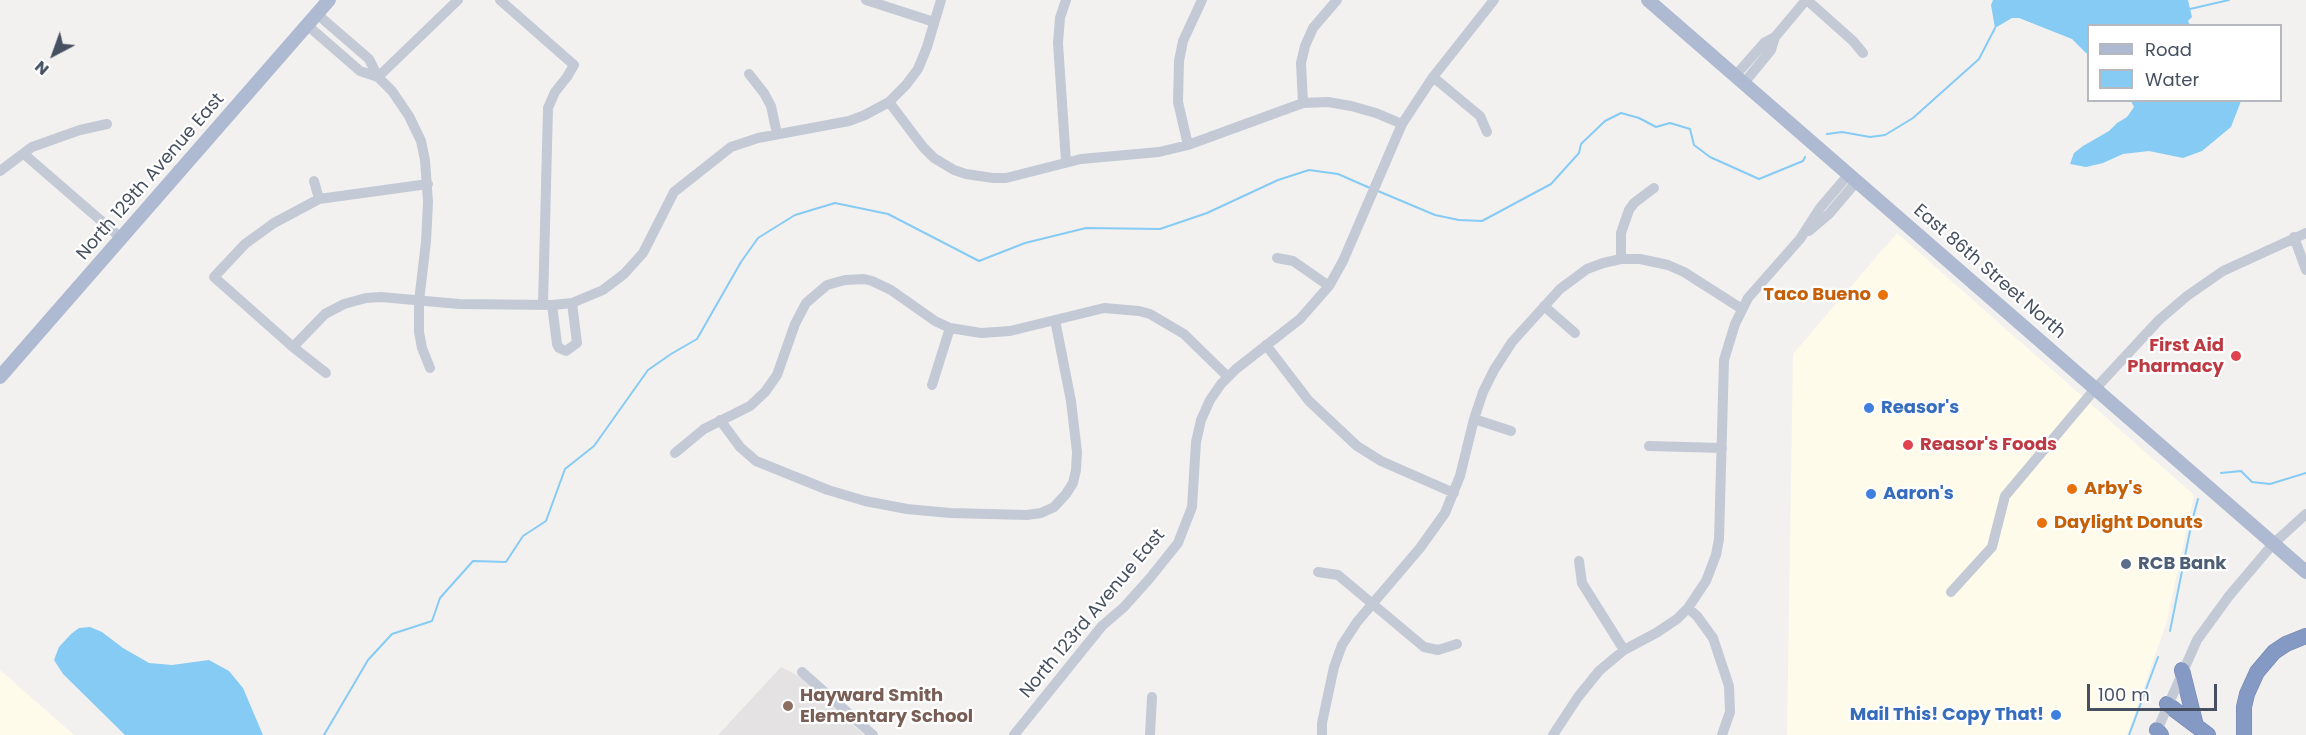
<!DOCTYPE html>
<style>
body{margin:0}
#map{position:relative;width:2306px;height:735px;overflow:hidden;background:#f3f1f0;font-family:Poppins,sans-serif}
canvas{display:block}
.legend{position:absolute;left:2087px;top:24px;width:195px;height:78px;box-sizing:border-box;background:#fff;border:2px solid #b5b9bf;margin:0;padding:8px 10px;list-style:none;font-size:18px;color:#465060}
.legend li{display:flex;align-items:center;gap:12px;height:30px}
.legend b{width:30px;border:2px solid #b5b9bf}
.north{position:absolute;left:24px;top:24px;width:60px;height:60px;-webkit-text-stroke:4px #fff;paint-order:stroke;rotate:221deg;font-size:16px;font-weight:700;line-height:24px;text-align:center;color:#465060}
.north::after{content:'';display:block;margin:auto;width:21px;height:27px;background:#465060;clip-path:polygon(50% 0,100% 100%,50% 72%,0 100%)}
.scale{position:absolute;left:2087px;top:684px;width:130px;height:27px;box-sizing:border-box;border:3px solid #465060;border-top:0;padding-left:8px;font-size:18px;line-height:21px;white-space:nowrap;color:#465060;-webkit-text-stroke:4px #fff;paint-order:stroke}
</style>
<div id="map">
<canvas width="2306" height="735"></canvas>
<ul class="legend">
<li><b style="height:8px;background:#aebad1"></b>Road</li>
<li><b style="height:16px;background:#85cbf4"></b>Water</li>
</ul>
<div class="north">N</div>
<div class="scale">100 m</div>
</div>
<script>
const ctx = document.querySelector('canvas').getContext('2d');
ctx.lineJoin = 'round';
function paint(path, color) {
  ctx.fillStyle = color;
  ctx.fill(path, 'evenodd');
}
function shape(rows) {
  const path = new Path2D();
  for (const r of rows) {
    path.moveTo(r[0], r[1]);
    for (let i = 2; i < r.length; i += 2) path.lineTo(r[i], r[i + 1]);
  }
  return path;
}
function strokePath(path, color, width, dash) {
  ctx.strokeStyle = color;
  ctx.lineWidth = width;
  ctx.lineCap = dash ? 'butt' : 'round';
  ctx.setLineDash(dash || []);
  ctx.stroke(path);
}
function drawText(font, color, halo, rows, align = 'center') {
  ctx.font = font + ' Poppins,sans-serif';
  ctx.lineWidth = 4.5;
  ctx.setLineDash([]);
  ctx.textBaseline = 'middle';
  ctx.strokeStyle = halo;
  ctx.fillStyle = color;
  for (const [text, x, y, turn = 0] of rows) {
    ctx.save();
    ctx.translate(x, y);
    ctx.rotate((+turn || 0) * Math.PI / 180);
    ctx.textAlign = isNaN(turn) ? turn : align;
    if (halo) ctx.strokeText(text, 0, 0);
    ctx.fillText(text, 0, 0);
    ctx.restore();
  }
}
paint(shape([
 [1897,233,2194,495,2167,621,2127,735,1787,735,1793,354],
 [0,670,74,735,0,735]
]), '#fefbea');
paint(shape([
 [781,667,802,678,864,735,718,735]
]), '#e4e2e2');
paint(shape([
 [1993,0,2188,0,2192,17,2188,21,2190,25,2088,26,2088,55,2072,39,2019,18,2012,18,1995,28,1991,5],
 [2131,101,2241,101,2231,127,2202,151,2183,158,2149,151,2123,154,2103,163,2086,167,2070,164,2074,153,2083,146,2109,131,2117,123,2127,117,2134,107],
 [90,627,102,632,123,648,149,663,172,665,209,660,229,671,243,688,263,735,125,735,63,674,54,660,59,647,71,634,79,628]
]), '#85cbf4');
strokePath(shape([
 [2190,9,2229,0],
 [1827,134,1842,132,1870,137,1885,135,1913,118,1979,59,1995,28],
 [1378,191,1435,215,1459,220,1482,221,1551,184,1579,153,1581,144,1605,121,1621,113,1639,118,1656,127,1670,123,1690,129,1694,145,1710,157,1759,179,1803,161,1805,157],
 [2221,473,2241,471,2252,482,2270,484,2306,473],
 [2170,631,2192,521,2198,499],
 [324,735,368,660,392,634,432,621,440,598,473,561,506,562,523,536,546,521,565,469,594,446,648,370,671,354,697,339,741,262,758,238,795,215,835,203,888,214,979,261,1025,243,1086,228,1160,229,1207,213,1278,180,1309,170,1338,174,1370,188],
 [2129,735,2158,657]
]), '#85cbf4', 2);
const highway = shape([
 [2182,670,2196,726],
 [2167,704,2208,735],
 [2157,730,2161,735],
 [2244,735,2244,707,2247,694,2257,672,2274,652,2286,644,2306,636]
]);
strokePath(highway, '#6f83af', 16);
strokePath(shape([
 [500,0,574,65,567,77,555,92,548,108,543,305],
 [866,0,934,22],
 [1066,0,1060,18,1058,43,1066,162],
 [1807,0,1853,41,1863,53],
 [317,14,369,59,378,77,392,91,409,116,421,141,425,160,428,202,426,242,419,301,419,332,422,348,430,368],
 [307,25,360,71,378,77],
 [749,74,764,93,771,106,777,134],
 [1735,76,1764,43,1775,37,1806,0],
 [378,77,458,0],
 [1433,77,1480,116,1487,132],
 [1744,83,1771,50,1775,37],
 [889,102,923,147,934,158,954,170,966,174,993,178,1006,178,1081,159,1159,152,1188,145,1303,103,1328,102,1351,106,1376,113,1402,124],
 [1303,103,1301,63,1305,46,1313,28,1337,0],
 [1188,145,1178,102,1179,61,1183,41,1202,0],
 [24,154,121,238],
 [0,171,32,147,80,130,107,124],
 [314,181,319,199],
 [1809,231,1829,214,1857,181],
 [2294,237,2306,270],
 [1277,258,1293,261,1329,286],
 [1621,259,1621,233,1629,210,1634,203,1654,188],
 [552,305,557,344,559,348,566,351,577,343,572,303],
 [1544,306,1575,333],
 [1266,345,1309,401,1357,446,1381,461,1454,493],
 [293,347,325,314,344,304,366,298,381,297,459,304,552,305,572,303,603,290,624,274,643,253,674,192,731,147,758,138,849,121,865,115,889,102,906,85,918,69,927,47,941,0],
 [326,373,293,347,214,277,245,244,274,223,319,199,428,184],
 [932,385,950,328],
 [1474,419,1511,431],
 [720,420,740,447,756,461,828,490,865,501,907,509,950,513,1027,515,1041,513,1054,507,1066,494,1073,483,1076,470,1077,452,1071,401,1055,320],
 [1649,446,1722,448],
 [675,453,704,429,750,406,765,392,777,375,795,324,806,303,827,285,845,280,864,279,872,281,891,290,935,321,950,328,981,333,1010,331,1104,308,1139,311,1150,314,1184,334,1228,377],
 [1579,561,1582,583,1624,650],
 [1318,572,1338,575,1424,647,1438,650,1457,644],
 [1951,592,1992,547,2005,496,2095,389,2159,320,2187,296,2223,271,2306,233],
 [1688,608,1697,616,1713,638,1729,686,1730,712,1722,735],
 [802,672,873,735],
 [1014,735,1102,626,1124,607,1150,578,1178,543,1192,507,1196,442,1201,420,1210,400,1221,384,1236,369,1300,319,1329,286,1343,261,1402,124,1433,77,1494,0],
 [1150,735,1152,697],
 [1322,735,1322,723,1334,667,1342,645,1357,622,1420,548,1445,513,1460,476,1474,419,1483,392,1494,370,1512,342,1560,289,1587,269,1603,263,1621,259,1640,259,1668,265,1684,272,1742,309],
 [1553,735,1578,697,1599,671,1624,650,1656,633,1677,619,1688,608,1706,581,1716,555,1719,539,1724,360,1735,324,1748,298,1800,239,1820,208,1849,174],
 [2155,735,2197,640,2229,596,2273,544,2306,514]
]), '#c3cad6', 10);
strokePath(shape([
 [1648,0,2306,572],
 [0,377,329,0]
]), '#aebad1', 14);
strokePath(highway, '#8499c3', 15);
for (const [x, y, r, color] of [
 [1883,295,6,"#e8710a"],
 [2236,356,6,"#e0444e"],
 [1869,408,6,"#3f7fe0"],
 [1908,445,6,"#e0444e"],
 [2072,489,6,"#e8710a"],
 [1871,494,6,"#3f7fe0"],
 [2042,523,6,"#e8710a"],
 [2126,564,6,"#5c6f8a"],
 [788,706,6,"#8d6e63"],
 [2056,715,6,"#3f7fe0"]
]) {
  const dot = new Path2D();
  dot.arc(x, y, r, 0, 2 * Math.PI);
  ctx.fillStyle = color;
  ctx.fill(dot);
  strokePath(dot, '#fff', 2);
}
drawText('18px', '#465060', '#fff', [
 ["North 129th Avenue East",151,177,-49],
 ["East 86th Street North",1989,272,41],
 ["North 123rd Avenue East",1093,614,-50]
]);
drawText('bold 18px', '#c56008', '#fff', [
 ["Taco Bueno",1871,295,"right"],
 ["Arby's",2084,489],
 ["Daylight Donuts",2054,523]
], 'left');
drawText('bold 18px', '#be3a42', '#fff', [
 ["First Aid",2224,346],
 ["Pharmacy",2224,367],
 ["Reasor's Foods",1920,445,"left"]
], 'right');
drawText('bold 18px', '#366cbe', '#fff', [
 ["Reasor's",1881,408],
 ["Aaron's",1883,494],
 ["Mail This! Copy That!",2044,715,"right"]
], 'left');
drawText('bold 18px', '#4e5e75', '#fff', [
 ["RCB Bank",2138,564]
], 'left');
drawText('bold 18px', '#785e54', '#fff', [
 ["Hayward Smith",800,696],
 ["Elementary School",800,717]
], 'left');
</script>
